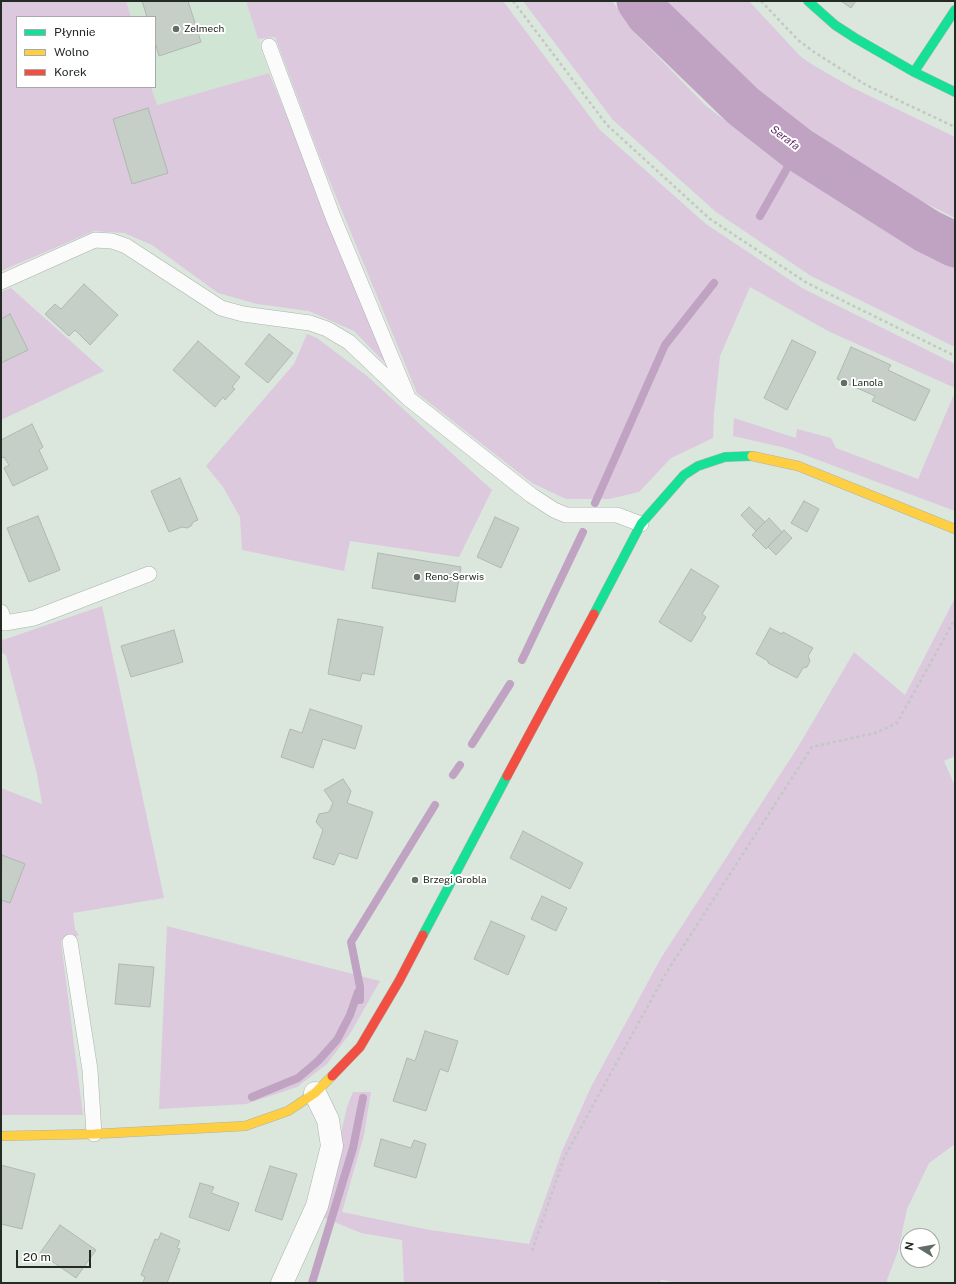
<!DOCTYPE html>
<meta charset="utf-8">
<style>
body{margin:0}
#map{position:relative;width:956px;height:1284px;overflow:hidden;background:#dbe6dd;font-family:"Public Sans",sans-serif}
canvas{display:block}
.frame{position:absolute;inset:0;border:2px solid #232b24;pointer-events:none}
.legend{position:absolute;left:16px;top:16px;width:140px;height:72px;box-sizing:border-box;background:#fff;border:1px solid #a7aaa7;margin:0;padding:5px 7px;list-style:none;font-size:12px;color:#232b24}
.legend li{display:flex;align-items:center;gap:8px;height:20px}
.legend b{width:20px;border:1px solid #a7aaa7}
.north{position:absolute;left:900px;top:1228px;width:40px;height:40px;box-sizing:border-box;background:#fff;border:1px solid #a7aaa7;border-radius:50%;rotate:281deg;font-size:11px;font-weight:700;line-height:16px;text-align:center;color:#232b24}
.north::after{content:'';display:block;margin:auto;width:14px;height:18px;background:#636c65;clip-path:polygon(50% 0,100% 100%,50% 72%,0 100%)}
.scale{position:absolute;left:16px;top:1250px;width:75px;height:18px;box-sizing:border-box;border:2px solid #232b24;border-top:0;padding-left:5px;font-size:12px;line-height:14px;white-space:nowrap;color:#232b24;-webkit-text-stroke:3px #fff;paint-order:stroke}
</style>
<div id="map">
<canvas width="956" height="1284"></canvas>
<div class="frame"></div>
<ul class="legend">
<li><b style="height:5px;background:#16e098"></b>Płynnie</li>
<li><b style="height:5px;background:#ffcf43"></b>Wolno</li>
<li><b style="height:5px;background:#f24e42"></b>Korek</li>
</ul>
<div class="north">N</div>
<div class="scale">20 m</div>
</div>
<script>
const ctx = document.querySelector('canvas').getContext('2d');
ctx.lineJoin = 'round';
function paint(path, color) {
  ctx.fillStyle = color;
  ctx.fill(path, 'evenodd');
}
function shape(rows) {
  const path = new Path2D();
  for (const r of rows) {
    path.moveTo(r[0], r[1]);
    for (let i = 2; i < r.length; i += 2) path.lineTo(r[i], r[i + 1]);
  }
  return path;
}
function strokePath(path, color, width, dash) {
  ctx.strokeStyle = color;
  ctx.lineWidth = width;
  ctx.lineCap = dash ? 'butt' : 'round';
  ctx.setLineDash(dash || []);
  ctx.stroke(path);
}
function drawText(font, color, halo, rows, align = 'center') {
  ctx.font = font + ' "Public Sans",sans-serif';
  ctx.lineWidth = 4;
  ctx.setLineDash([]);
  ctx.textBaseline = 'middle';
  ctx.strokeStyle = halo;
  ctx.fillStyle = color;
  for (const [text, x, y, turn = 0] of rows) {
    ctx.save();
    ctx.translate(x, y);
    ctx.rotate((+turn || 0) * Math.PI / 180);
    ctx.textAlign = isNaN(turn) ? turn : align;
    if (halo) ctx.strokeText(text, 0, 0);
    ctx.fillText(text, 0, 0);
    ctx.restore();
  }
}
paint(shape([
 [126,1,246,1,269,73,157,105,151,87,155,87,155,17,131,17]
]), '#d1e5d5');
paint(shape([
 [1,1,126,1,131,17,17,17,17,87,151,87,157,105,269,73,392,370,354,331,309,311,257,304,218,293,152,245,124,233,94,231,1,271],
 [246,1,503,1,600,130,706,224,802,288,955,364,955,388,828,331,750,287,720,356,714,413,713,438,671,458,639,492,609,499,566,499,532,483,417,393,321,160,275,37,258,39],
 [523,1,612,1,635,33,706,106,794,173,955,267,955,347,811,276,716,212,613,120],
 [656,1,749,1,801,57,813,65,851,87,955,137,955,218,849,164,740,78],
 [11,288,104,371,1,420,1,292],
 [307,334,317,338,367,376,492,490,459,557,350,541,344,571,242,550,240,517,223,487,206,466,294,364],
 [955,392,955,511,786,448,733,436,734,418,796,438,797,429,831,438,836,448,918,479],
 [955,598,955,756,944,761,955,786,955,1144,929,1163,907,1209,898,1251,887,1280,888,1283,680,1283,661,1280,660,1283,404,1283,402,1240,361,1233,320,1216,325,1203,347,1107,353,1092,371,1092,364,1135,342,1212,430,1230,529,1244,562,1151,591,1087,661,958,798,747,854,652,905,695],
 [102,606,164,898,73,913,75,929,79,935,61,942,83,1115,1,1115,1,788,42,804,37,774,6,655,1,652,1,635,3,640],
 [167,926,380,981,351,1032,327,1064,297,1087,246,1104,159,1109]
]), '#dcc9de');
strokePath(shape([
 [760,216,798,149],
 [595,503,665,345,714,283],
 [522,660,583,532],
 [472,744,510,684],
 [453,775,460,765],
 [360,1000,360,987,351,942,435,805],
 [252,1097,298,1078,318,1061,337,1040,350,1015,358,992],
 [312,1283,353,1148,363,1098]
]), '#c0a3c2', 8);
strokePath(shape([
 [639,1,648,14,743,106,798,149,927,231,955,245]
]), '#c0a3c2', 45);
const building = shape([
 [142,1,188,1,201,42,159,56,155,42,155,17,147,17,142,1],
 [841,1,856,1,851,8,841,1],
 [148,108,168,173,132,184,113,119,148,108],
 [84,284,118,315,90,345,75,330,69,336,45,314,55,304,61,309,84,284],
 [10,314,28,350,1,363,1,319,10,314],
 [269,334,293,353,268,383,245,364,269,334],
 [792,340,816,352,787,410,764,398,792,340],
 [198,341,240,377,232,387,235,389,225,400,223,397,215,407,173,370,198,341],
 [851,347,891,365,888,370,930,390,915,421,872,401,875,396,837,379,851,347],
 [32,424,43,447,39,450,48,469,13,486,4,468,9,465,4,457,1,458,1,440,32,424],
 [180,478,198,520,193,522,191,526,187,528,182,527,169,532,151,491,180,478],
 [804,501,819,509,807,532,791,523,804,501],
 [749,507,765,522,756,531,741,515,749,507],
 [38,516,60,570,29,582,7,528,38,516],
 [495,517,519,528,501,568,477,557,495,517],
 [769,518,782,532,766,549,752,535,769,518],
 [784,530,792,538,776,555,768,547,784,530],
 [378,553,461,567,455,602,372,588,378,553],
 [691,569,719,586,702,614,706,617,691,642,659,622,691,569],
 [338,619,383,627,374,675,362,673,360,681,328,674,338,619],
 [770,628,782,634,783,632,813,648,808,656,810,661,807,667,803,668,797,678,768,663,768,661,756,654,770,628],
 [174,630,183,662,131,677,121,646,174,630],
 [310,709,362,726,355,749,323,739,313,768,281,757,290,729,302,733,310,709],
 [343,779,351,791,347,803,373,812,357,859,339,853,334,865,313,858,323,830,316,822,319,814,329,812,333,803,324,790,343,779],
 [523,831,583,863,570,889,510,858,523,831],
 [2,855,25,864,10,903,1,900,2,855],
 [542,896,567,908,556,931,531,919,542,896],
 [491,921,525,936,508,975,474,959,491,921],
 [119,964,154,967,150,1007,115,1004,119,964],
 [425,1031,458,1041,448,1072,440,1069,426,1111,393,1101,407,1058,415,1061,425,1031],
 [381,1139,411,1148,414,1140,426,1144,416,1178,374,1166,381,1139],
 [1,1165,35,1174,22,1229,1,1224,1,1165],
 [270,1166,297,1174,282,1220,255,1211,270,1166],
 [200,1183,214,1187,211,1193,239,1203,229,1231,189,1217,200,1183],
 [60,1225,96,1250,76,1278,40,1253,60,1225],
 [161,1233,180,1241,177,1248,180,1249,167,1283,143,1283,145,1277,141,1275,155,1239,158,1240,161,1233]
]);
paint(building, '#c5cec7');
strokePath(building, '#b0b8b1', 1);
const lane = shape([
 [269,46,333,217,407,395],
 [1,282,95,240,112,241,126,246,221,308,243,314,310,323,327,329,349,342,409,399,531,495,554,510,566,515,617,515,641,524],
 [1,612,5,623,34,618,149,574],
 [70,942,90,1070,94,1134]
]);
const street = shape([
 [282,1283,317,1206,332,1146,328,1120,315,1093]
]);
const fast = shape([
 [808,1,835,25,855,38,914,72,955,92],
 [914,72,955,10],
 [594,614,641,524,684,475,698,466,725,457,752,456],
 [423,935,507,776]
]);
const slow = shape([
 [752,456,798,466,955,529],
 [1,1136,94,1134,245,1126,288,1111,315,1093,332,1076]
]);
const jam = shape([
 [507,776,594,614],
 [332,1076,360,1047,399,981,423,935]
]);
strokePath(lane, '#abb3ac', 16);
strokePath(street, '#abb3ac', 23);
strokePath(fast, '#abb3ac', 10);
strokePath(slow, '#abb3ac', 10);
strokePath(jam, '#abb3ac', 10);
strokePath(shape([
 [513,1,607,125,710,219,807,283,955,356],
 [761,1,798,40,814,52,866,85,955,127],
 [532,1251,564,1158,666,973,812,747,875,733,897,723,955,619]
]), '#c4c7c4', 2.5, [3, 3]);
strokePath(lane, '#fafbfa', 15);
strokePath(street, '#fafbfa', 22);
strokePath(fast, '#16e098', 9);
strokePath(slow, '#ffcf43', 9);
strokePath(jam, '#f24e42', 9);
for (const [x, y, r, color] of [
 [176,29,4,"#636c65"],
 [844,383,4,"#636c65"],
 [417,577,4,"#636c65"],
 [415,880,4,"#636c65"]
]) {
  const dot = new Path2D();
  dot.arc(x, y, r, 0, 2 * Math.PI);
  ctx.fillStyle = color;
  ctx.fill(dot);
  strokePath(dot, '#fff', 1.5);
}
drawText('10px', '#232b24', '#fff', [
 ["Zelmech",184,29],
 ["Lanola",852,383],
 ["Reno-Serwis",425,577],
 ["Brzegi Grobla",423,880]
], 'left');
drawText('italic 11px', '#612865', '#fff', [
 ["Serafa",785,138,37]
]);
</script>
